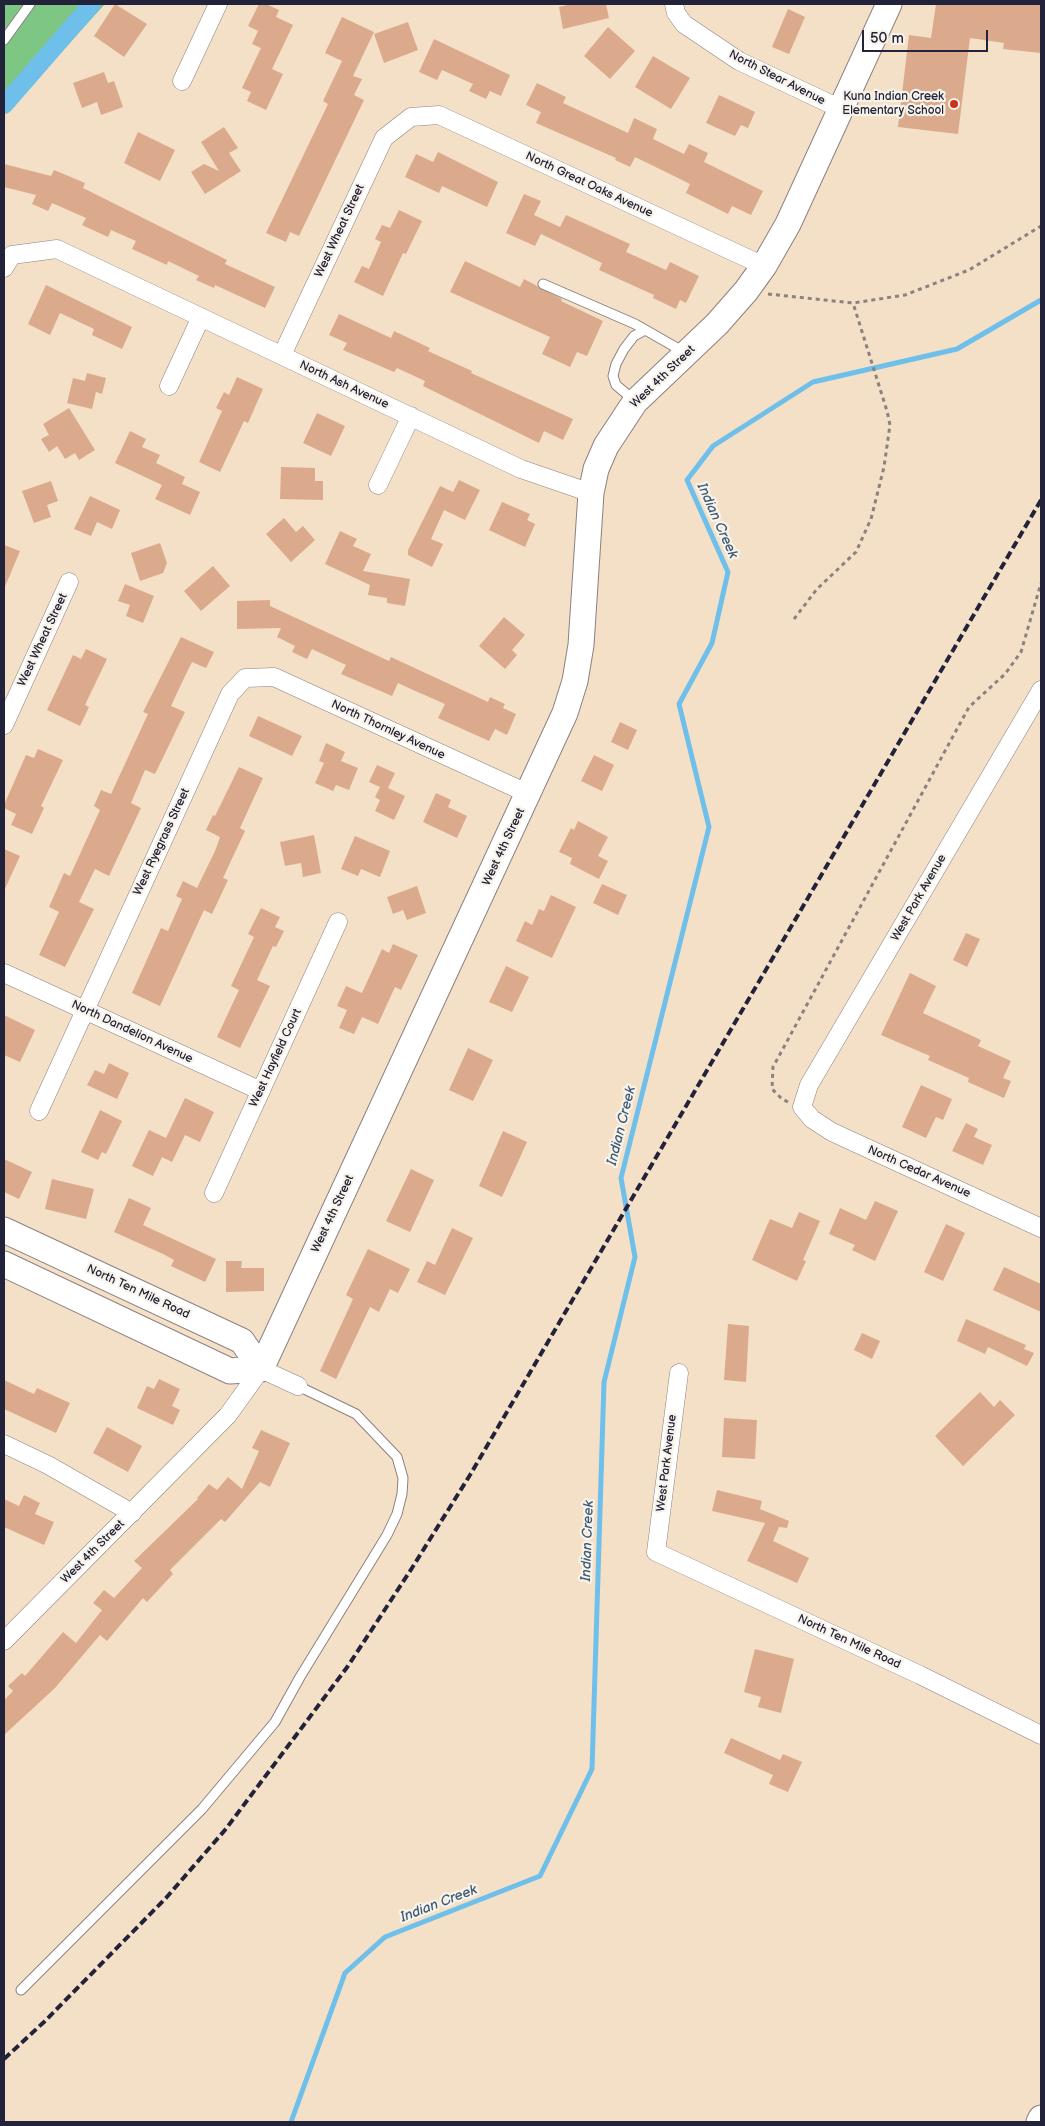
<!DOCTYPE html>
<style>
body{margin:0}
#map{position:relative;width:1045px;height:2126px;overflow:hidden;background:#f4e0c7;font-family:"Balsamiq Sans",sans-serif}
canvas{display:block}
.frame{position:absolute;inset:0;border:5px solid #22223b;pointer-events:none}
.scale{position:absolute;left:862px;top:30px;width:126px;height:22px;box-sizing:border-box;border:2px solid #22223b;border-top:0;padding-left:6px;font-size:15px;line-height:18px;white-space:nowrap;color:#22223b;-webkit-text-stroke:4px #f7f3e8;paint-order:stroke}
</style>
<div id="map">
<canvas width="1045" height="2126"></canvas>
<div class="frame"></div>
<div class="scale">50 m</div>
</div>
<script>
const ctx = document.querySelector('canvas').getContext('2d');
ctx.lineJoin = 'round';
function paint(path, color) {
  ctx.fillStyle = color;
  ctx.fill(path, 'evenodd');
}
function shape(rows) {
  const path = new Path2D();
  for (const r of rows) {
    path.moveTo(r[0], r[1]);
    for (let i = 2; i < r.length; i += 2) path.lineTo(r[i], r[i + 1]);
  }
  return path;
}
function strokePath(path, color, width, dash) {
  ctx.strokeStyle = color;
  ctx.lineWidth = width;
  ctx.lineCap = dash ? 'butt' : 'round';
  ctx.setLineDash(dash || []);
  ctx.stroke(path);
}
function drawText(font, color, halo, rows, align = 'center') {
  ctx.font = font + ' "Balsamiq Sans",sans-serif';
  ctx.lineWidth = 4.5;
  ctx.setLineDash([]);
  ctx.textBaseline = 'middle';
  ctx.strokeStyle = halo;
  ctx.fillStyle = color;
  for (const [text, x, y, turn = 0] of rows) {
    ctx.save();
    ctx.translate(x, y);
    ctx.rotate((+turn || 0) * Math.PI / 180);
    ctx.textAlign = isNaN(turn) ? turn : align;
    if (halo) ctx.strokeText(text, 0, 0);
    ctx.fillText(text, 0, 0);
    ctx.restore();
  }
}
paint(shape([
 [4,4,105,4,4,115]
]), '#7dc684');
strokePath(shape([
 [291,2122,345,1973,385,1937,540,1876,592,1769,604,1382,635,1257,621,1178,709,827,679,704,712,643,728,572,687,480,713,446,813,382,957,349,1041,300]
]), '#6fbfeb', 5);
strokePath(shape([
 [4,105,92,4]
]), '#6fbfeb', 18);
paint(shape([
 [115,4,147,24,124,57,94,36],
 [259,4,266,4,279,10,276,17,293,25,272,69,283,74,266,110,247,101,251,92,242,88,261,48,252,44,258,31,248,26],
 [572,4,606,4,609,18,563,29,559,7],
 [936,4,1041,4,1041,53,1003,49,1004,43,970,38,958,134,898,127,909,35,931,38],
 [788,9,805,17,789,54,772,47],
 [342,17,374,32,353,76,362,79,354,95,364,100,299,236,290,232,286,242,266,233,328,104,323,101,342,61,325,53],
 [408,22,418,50,384,63,374,34],
 [608,27,635,51,610,79,584,56],
 [434,39,510,75,501,96,490,91,486,99,469,91,473,84,442,70,437,80,419,72],
 [653,56,690,78,671,109,635,87],
 [104,72,108,83,114,81,123,107,101,115,97,102,82,108,73,83],
 [537,83,566,97,563,103,628,133,634,118,657,129,653,139,684,154,689,144,708,153,704,162,763,191,751,215,732,206,728,214,686,193,690,184,674,176,635,157,630,167,615,160,616,158,536,123,541,112,526,105],
 [719,95,755,112,748,128,741,125,735,136,706,123],
 [224,127,238,148,229,153,241,171,205,194,191,172,204,164,219,171,201,142],
 [138,132,175,150,160,181,124,163],
 [438,152,498,182,487,207,442,186,439,193,405,177,416,154,433,162],
 [4,164,51,176,54,170,85,183,83,188,227,260,225,264,275,287,265,308,215,285,214,288,196,280,199,276,168,261,167,265,132,249,136,241,111,230,108,237,82,225,86,218,52,203,48,211,32,204,36,195,4,187],
 [524,194,541,201,534,215,560,227,566,215,630,244,626,252,666,270,670,262,699,276,686,303,680,300,676,309,653,298,654,295,599,270,602,263,541,234,535,246,506,233],
 [399,210,422,221,406,254,403,253,383,296,354,282,362,266,369,269,381,242,375,239,382,225,390,228],
 [465,261,520,287,524,279,562,299,561,301,603,321,587,356,577,352,570,367,542,354,550,337,450,292],
 [46,285,132,327,122,349,92,335,94,329,60,313,50,335,28,324],
 [339,314,391,338,394,331,430,348,428,351,472,371,471,373,573,419,563,440,544,431,539,443,423,386,425,381,397,368,394,372,343,350,347,343,329,335],
 [87,373,106,378,102,394,96,392,92,409,67,403,73,378,85,381],
 [237,377,263,389,248,423,244,421,220,472,199,462,222,411,216,408,224,392,229,395],
 [69,408,95,450,79,460,75,453,65,459,57,446,49,452,41,439,49,435,43,424],
 [317,413,345,426,331,456,303,443],
 [130,431,146,439,142,447,160,455,156,463,185,477,182,484,200,492,190,515,155,499,162,485,115,463],
 [281,467,315,468,315,481,323,481,323,500,280,499],
 [459,480,480,490,465,520,444,510,431,539,443,544,432,567,408,555,408,550,440,486,453,492],
 [51,481,58,501,47,505,51,517,34,523,22,491],
 [90,496,120,510,112,529,97,522,91,536,74,529],
 [502,502,530,514,527,520,535,524,525,547,489,530],
 [284,518,296,532,303,526,315,540,291,562,266,534],
 [340,531,357,539,353,546,371,554,363,571,410,579,405,606,387,603,387,598,368,595,370,585,325,564],
 [160,543,167,563,163,573,140,581,131,553],
 [4,545,20,551,4,589],
 [213,566,230,586,201,611,184,591],
 [125,584,154,596,143,623,126,616,130,605,118,601],
 [270,600,270,606,389,661,391,657,488,702,490,697,505,704,503,708,516,714,507,735,495,729,489,741,438,718,445,704,413,690,398,683,392,696,341,674,346,665,312,649,307,659,292,652,295,646,277,637,281,628,237,629,237,601],
 [504,617,525,635,512,650,517,655,505,669,479,646],
 [181,637,214,652,206,668,192,662,185,676,171,706,185,712,155,774,145,770,131,803,141,808,109,876,95,869,79,902,94,909,65,967,39,955,59,912,49,907,64,873,70,876,100,810,94,806,101,790,111,794,148,714,143,712],
 [86,649,107,659,85,705,89,707,80,726,47,710,73,655,81,659],
 [258,716,302,736,292,756,249,736],
 [620,722,637,730,628,750,611,742],
 [326,743,345,752,341,761,358,768,349,790,336,785,333,791,315,783,324,763,319,761],
 [38,749,63,760,41,806,44,808,32,834,11,825,16,814,4,808,4,805,26,755,34,758],
 [594,755,614,765,602,791,581,781],
 [377,765,395,773,388,788,405,796,394,820,375,811,380,800,375,797,380,787,369,782],
 [239,767,263,778,240,828,245,831,223,878,228,880,212,914,204,910,160,1006,132,993,161,928,168,931,182,899,176,896,183,881,197,888,215,851,220,837,206,830,213,815,215,816],
 [436,793,451,800,448,807,467,816,457,838,423,822],
 [578,821,608,837,598,856,608,861,599,879,570,864,572,858,559,852,571,828,574,830],
 [314,835,321,873,303,877,301,863,285,866,280,842],
 [355,836,390,851,380,877,361,869,358,876,341,869],
 [4,849,20,856,4,891],
 [602,884,627,895,618,915,593,903],
 [417,886,426,913,407,920,403,910,393,914,387,897],
 [551,895,576,907,552,958,516,941,525,921,532,925,539,909,544,911],
 [261,908,280,917,275,927,284,931,276,947,273,946,257,980,270,986,240,1048,217,1037,239,990,231,986,254,937,248,934],
 [966,933,980,939,967,967,953,960],
 [393,944,418,955,401,990,395,987,378,1024,362,1017,354,1034,339,1028,347,1010,337,1006,346,986,362,993,382,949,389,953],
 [506,966,529,977,512,1012,489,1002],
 [910,973,936,986,923,1013,981,1040,978,1046,1011,1061,1003,1078,1011,1081,1004,1098,968,1082,969,1078,928,1060,930,1056,881,1035],
 [4,1015,35,1030,20,1062,4,1055],
 [468,1048,493,1060,473,1101,449,1090],
 [109,1063,129,1073,117,1099,87,1085,95,1070,104,1074],
 [921,1085,952,1099,943,1120,936,1117,926,1138,902,1127],
 [185,1098,214,1112,200,1142,185,1135,172,1162,162,1157,153,1176,132,1166,149,1130,166,1138],
 [100,1110,122,1121,106,1154,102,1152,98,1160,81,1152],
 [966,1123,978,1129,974,1137,992,1145,983,1165,952,1151],
 [503,1131,527,1142,502,1197,479,1186],
 [4,1159,32,1172,19,1199,4,1192],
 [411,1169,434,1180,410,1232,386,1221],
 [52,1179,94,1189,86,1219,45,1209],
 [129,1198,151,1208,143,1225,216,1259,205,1282,171,1266,174,1260,163,1254,114,1232],
 [875,1201,898,1211,875,1261,852,1250,855,1245,829,1234,840,1208,866,1220],
 [799,1212,820,1221,803,1260,806,1261,797,1281,752,1260,770,1219,792,1228],
 [946,1224,965,1233,943,1281,924,1272],
 [452,1228,473,1238,445,1295,417,1282,427,1261,435,1265],
 [368,1249,410,1269,398,1293,390,1289,379,1312,370,1307,336,1379,320,1371,353,1299,346,1295],
 [226,1261,242,1261,241,1268,264,1268,264,1291,226,1292],
 [1004,1267,1041,1284,1041,1312,993,1290],
 [966,1319,1026,1345,1024,1349,1034,1353,1027,1366,988,1347,985,1354,957,1341],
 [728,1324,749,1326,746,1382,724,1380],
 [862,1333,880,1341,872,1359,854,1350],
 [159,1379,180,1389,172,1406,180,1410,173,1425,137,1408,147,1386,154,1389],
 [4,1380,34,1394,37,1388,70,1403,56,1433,4,1409],
 [980,1392,994,1407,1000,1400,1015,1415,963,1466,935,1436],
 [724,1418,757,1420,755,1459,722,1457],
 [107,1427,142,1446,128,1472,93,1453],
 [261,1430,290,1443,270,1487,260,1482,225,1522,221,1519,170,1570,173,1574,147,1602,143,1598,107,1641,100,1635,55,1688,4,1735,4,1700,13,1691,8,1686,22,1673,25,1676,63,1632,76,1643,102,1610,93,1603,104,1590,114,1598,142,1568,134,1561,198,1499,197,1498,209,1484,217,1490,228,1477,242,1489,259,1451,252,1448],
 [717,1490,762,1501,760,1509,789,1521,787,1528,779,1527,773,1541,809,1558,797,1583,747,1561,765,1523,712,1511],
 [24,1495,40,1503,35,1514,54,1522,44,1545,4,1527,4,1499,19,1506],
 [755,1649,794,1659,781,1713,758,1707,761,1697,744,1692],
 [731,1738,780,1760,783,1754,802,1762,788,1792,769,1784,773,1775,724,1753]
]), '#dbaa8c');
const lane = shape([
 [4,40,30,4],
 [543,284,635,324,684,352],
 [635,401,616,385,613,376,616,364,624,349,634,336,645,330],
 [21,1990,202,1809,275,1722,300,1677,387,1535,397,1514,402,1494,403,1478,397,1457,356,1414,298,1386]
]);
const street = shape([
 [674,4,676,13,684,24,739,61,841,109],
 [182,81,218,4],
 [4,268,12,255,57,249,521,469,591,493],
 [282,355,384,138,411,117,439,115,764,266],
 [169,386,201,317],
 [378,485,411,416],
 [1041,690,809,1085,802,1107,812,1119,832,1132,1041,1228],
 [4,725,69,582],
 [4,973,261,1091],
 [39,1111,230,694,245,678,274,677,529,794],
 [214,1193,338,922],
 [679,1373,656,1552,920,1675,1041,1735],
 [4,1444,48,1465,132,1513],
 [4,1641,228,1415,261,1369,298,1386]
]);
const secondary = shape([
 [4,1230,242,1341,261,1369],
 [4,1264,230,1371,261,1369],
 [261,1369,565,713,575,681,581,645,591,493,596,469,606,446,635,402,717,324,746,291,764,266,788,224,889,4],
 [1039,2122,1041,2118]
]);
strokePath(lane, '#8b8181', 11);
strokePath(street, '#8b8181', 19);
strokePath(secondary, '#8b8181', 27);
strokePath(shape([
 [768,294,853,303,905,295,969,270,1041,226],
 [794,619,817,589,856,552,871,519,884,467,890,425,887,411,853,303],
 [788,1102,782,1099,772,1089,773,1067,969,707,1005,674,1021,652,1041,583]
]), '#8b8181', 3, [4, 4]);
strokePath(lane, '#fff', 9);
strokePath(street, '#fff', 18);
strokePath(secondary, '#fff', 25);
strokePath(shape([
 [4,2059,44,2022,166,1898,225,1830,348,1666,412,1568,470,1475,1041,500]
]), '#22223b', 4, [8, 4]);
for (const [x, y, r, color] of [
 [954,104,5,"#c8321e"]
]) {
  const dot = new Path2D();
  dot.arc(x, y, r, 0, 2 * Math.PI);
  ctx.fillStyle = color;
  ctx.fill(dot);
  strokePath(dot, '#f7f3e8', 2);
}
drawText('12px', '#22223b', '#f7f3e8', [
 ["North Stear Avenue",777,78,27],
 ["North Great Oaks Avenue",589,185,25],
 ["West Wheat Street",340,231,-65],
 ["West 4th Street",663,377,-44],
 ["North Ash Avenue",344,385,25],
 ["West Wheat Street",43,640,-65],
 ["North Thornley Avenue",388,730,25],
 ["West Ryegrass Street",162,842,-65],
 ["West 4th Street",504,847,-65],
 ["West Park Avenue",919,898,-60],
 ["North Dandelion Avenue",132,1032,25],
 ["West Hayfield Court",276,1058,-65],
 ["North Cedar Avenue",919,1172,24],
 ["West 4th Street",333,1214,-65],
 ["North Ten Mile Road",138,1292,25],
 ["West Park Avenue",667,1463,-83],
 ["West 4th Street",93,1552,-45],
 ["North Ten Mile Road",849,1642,25]
]);
drawText('12px', '#22223b', '#f7f3e8', [
 ["Kuna Indian Creek",944,97],
 ["Elementary School",944,111]
], 'right');
drawText('italic 14px', '#3d5979', '#f7f3e8', [
 ["Indian Creek",717,521,66],
 ["Indian Creek",622,1126,-76],
 ["Indian Creek",588,1541,-88],
 ["Indian Creek",439,1904,-21]
]);
</script>
